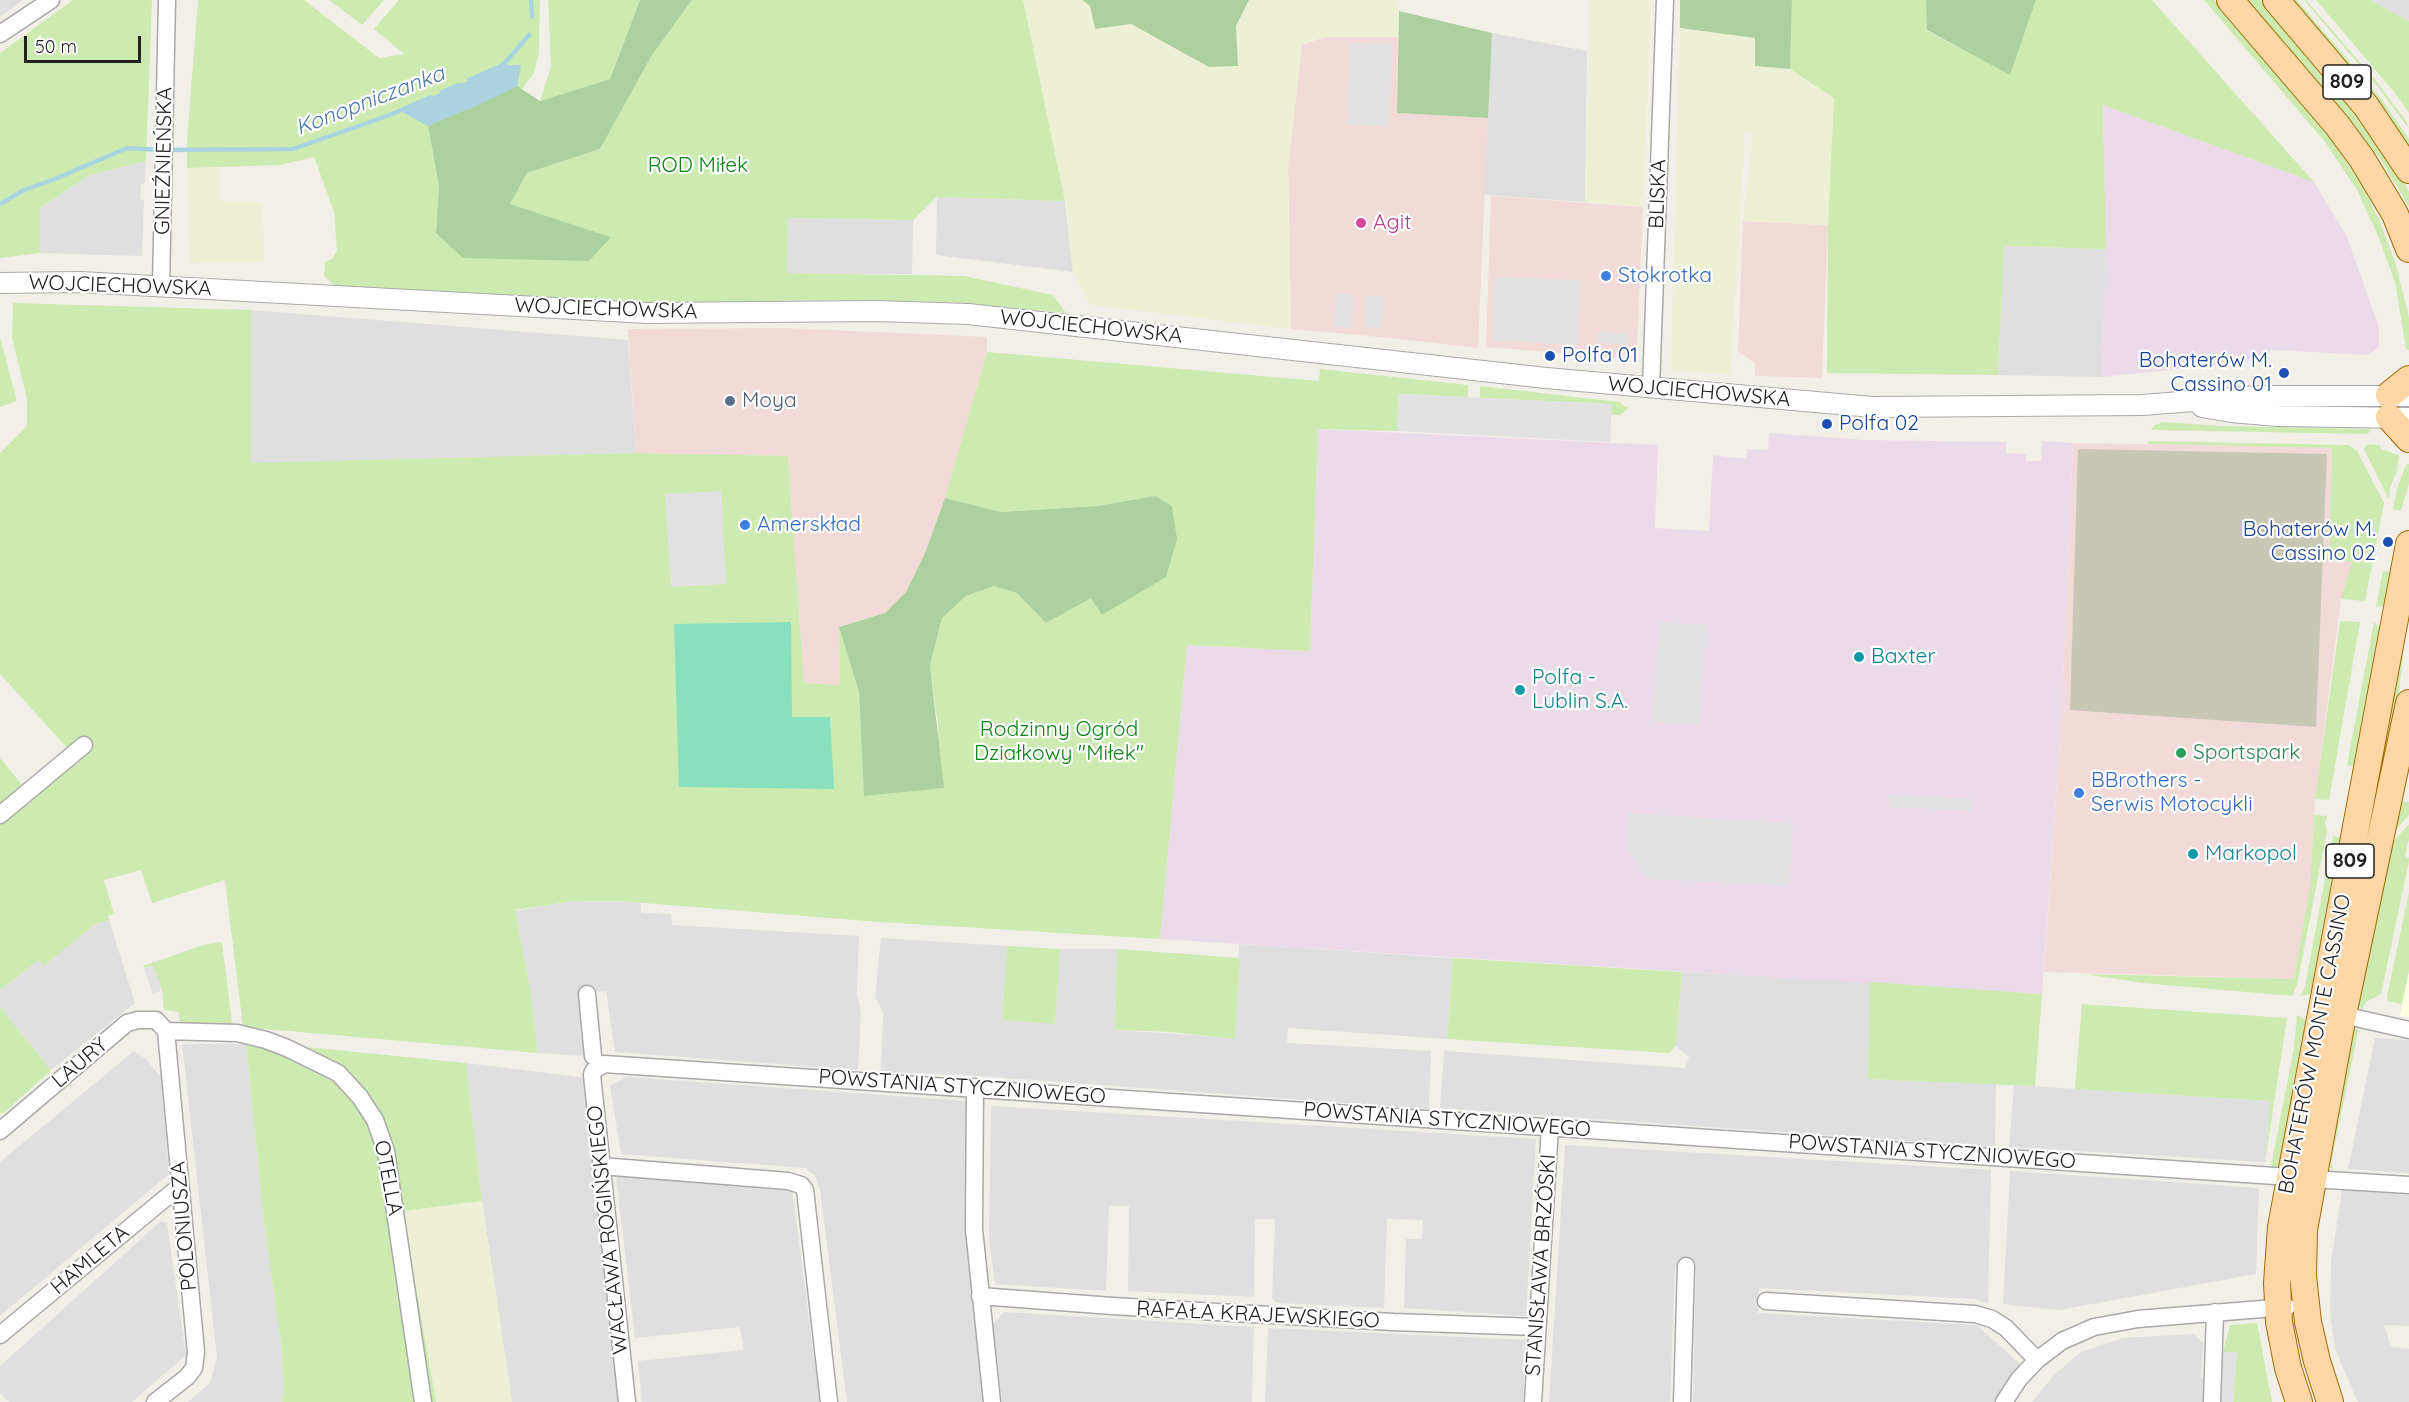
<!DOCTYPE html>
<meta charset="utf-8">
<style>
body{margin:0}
#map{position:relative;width:2409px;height:1402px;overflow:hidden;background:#f2efe9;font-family:Quicksand,sans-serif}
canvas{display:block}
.scale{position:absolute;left:24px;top:36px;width:117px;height:27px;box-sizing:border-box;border:3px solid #222;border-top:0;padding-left:8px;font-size:18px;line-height:21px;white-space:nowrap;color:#222;-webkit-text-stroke:4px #fff;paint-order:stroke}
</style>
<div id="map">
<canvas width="2409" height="1402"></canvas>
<div class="scale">50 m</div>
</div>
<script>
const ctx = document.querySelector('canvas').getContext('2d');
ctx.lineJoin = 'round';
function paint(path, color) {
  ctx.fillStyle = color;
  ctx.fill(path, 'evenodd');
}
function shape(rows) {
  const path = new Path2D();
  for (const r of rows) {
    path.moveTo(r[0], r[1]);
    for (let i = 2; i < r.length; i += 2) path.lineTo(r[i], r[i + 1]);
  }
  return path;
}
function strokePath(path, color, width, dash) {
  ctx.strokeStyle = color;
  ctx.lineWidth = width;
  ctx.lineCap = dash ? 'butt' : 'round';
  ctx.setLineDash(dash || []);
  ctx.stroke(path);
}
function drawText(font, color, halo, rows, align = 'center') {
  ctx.font = font + ' Quicksand,sans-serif';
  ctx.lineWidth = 4.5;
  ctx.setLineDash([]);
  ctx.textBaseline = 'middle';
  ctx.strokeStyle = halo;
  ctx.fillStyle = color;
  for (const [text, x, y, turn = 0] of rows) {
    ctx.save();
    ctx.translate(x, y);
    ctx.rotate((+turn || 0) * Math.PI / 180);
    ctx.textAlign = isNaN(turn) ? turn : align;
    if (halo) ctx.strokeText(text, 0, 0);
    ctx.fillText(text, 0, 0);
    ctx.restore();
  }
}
paint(shape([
 [0,0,23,0,0,17],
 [2370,0,2409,0,2409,21],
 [1492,33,1587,51,1585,202,1484,195],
 [146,161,145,182,141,185,140,198,144,201,142,256,40,253,40,208,90,175],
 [937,197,1065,201,1073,272,936,255],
 [788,218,913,220,912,274,787,274],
 [2004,246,2106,249,2102,377,1998,375],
 [251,310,628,340,636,453,251,464],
 [574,901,641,902,641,913,671,914,672,925,859,936,857,994,861,1013,858,1070,615,1052,606,991,586,993,591,1056,538,1053,530,988,515,911],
 [109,920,135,1003,51,1070,0,1007,0,990,39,960,43,965,96,924],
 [881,938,1007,946,1002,1019,1055,1023,1060,949,1117,949,1115,1030,1235,1038,1239,944,1453,958,1447,1039,1288,1028,1287,1043,1431,1051,1429,1109,965,1075,881,1072,883,1013,875,997],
 [1682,972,1870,982,1868,1079,1996,1084,1995,1147,1440,1108,1444,1051,1685,1068,1689,1057,1676,1046],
 [2375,1038,2409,1040,2409,1173,2348,1169],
 [182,1044,246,1044,263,1214,281,1345,284,1389,283,1400,391,1402,188,1402,210,1383,217,1358],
 [134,1051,146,1059,161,1077,169,1174,0,1316,0,1162],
 [466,1063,587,1078,621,1402,512,1402,482,1201],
 [626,1077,968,1101,986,1402,847,1402,820,1190,815,1176,805,1168,621,1154,610,1086],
 [2014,1085,2270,1101,2265,1162,2009,1147],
 [991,1106,1536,1139,1526,1316,1404,1308,1406,1239,1422,1239,1423,1220,1387,1219,1384,1308,1277,1303,1272,1298,1275,1219,1255,1219,1254,1297,1128,1291,1129,1206,1109,1206,1106,1291,995,1284,989,1239],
 [1565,1145,1991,1170,1988,1304,1976,1299,1759,1288,1758,1313,1977,1325,2020,1364,1996,1402,1693,1402,1696,1268,1675,1267,1670,1402,1549,1402],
 [2010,1171,2259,1188,2256,1274,2059,1310,2003,1304],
 [616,1176,792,1188,820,1402,642,1402,638,1361,744,1350,740,1327,635,1338],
 [2342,1190,2409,1195,2409,1326,2384,1325,2391,1347,2409,1349,2409,1402,2358,1402,2335,1349,2330,1313,2331,1262],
 [161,1221,167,1223,186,1355,132,1402,9,1402,0,1393,0,1366],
 [1004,1312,1254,1327,1252,1402,1002,1402,993,1324],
 [1268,1328,1527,1340,1523,1402,1265,1402],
 [2194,1334,2203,1343,2201,1378,2205,1379,2203,1402,2032,1402,2054,1375,2081,1352,2123,1338]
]), '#e0dfdf');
paint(shape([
 [1324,37,1398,37,1397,113,1488,118,1478,348,1390,338,1291,329,1288,166,1302,45],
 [1491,196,1643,207,1637,346,1620,358,1486,347],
 [1743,221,1828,225,1822,378,1755,376,1755,363,1738,352],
 [786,328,987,337,987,352,945,498,925,553,906,592,885,613,839,627,840,685,804,683,788,456,636,453,628,329],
 [2073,443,2332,447,2329,558,2352,562,2341,599,2315,799,2310,886,2294,979,2044,972,2061,726]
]), '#f2dad9');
paint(shape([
 [2103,105,2314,182,2347,237,2379,327,2379,347,2368,355,2273,350,2246,362,2102,377,2106,249],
 [1318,429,1658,445,1655,528,1709,531,1713,455,1746,459,1747,449,1768,450,1769,433,1864,440,2006,442,2006,453,2026,454,2026,461,2041,461,2042,441,2073,443,2061,726,2042,994,1160,939,1187,645,1310,651]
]), '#ebdbe8');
paint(shape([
 [2409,971,2409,1017,2400,1016,2402,1004]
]), '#ffffe5');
paint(shape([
 [2078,449,2327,454,2316,727,2070,710]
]), '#c7c7b4');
paint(shape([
 [1023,0,1082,0,1090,6,1095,29,1131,24,1209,67,1238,66,1236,26,1249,0,1397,0,1398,37,1324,37,1302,45,1288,166,1291,329,1090,305,1073,272,1065,201],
 [1589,0,1651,0,1643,207,1585,202],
 [1680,28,1756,38,1755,66,1790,69,1834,98,1828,225,1743,221,1753,134,1745,132,1730,374,1671,371],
 [219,167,220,201,262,202,264,262,190,263,187,168],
 [482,1201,512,1402,436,1402,403,1211]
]), '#eef0d5');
paint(shape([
 [73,0,152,0,146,161,90,175,40,208,40,253,0,258,0,53],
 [198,0,304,0,379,58,404,54,374,29,399,0,540,0,539,53,534,73,522,89,517,86,428,126,439,187,436,233,611,237,510,204,527,173,600,149,652,55,692,0,1023,0,1065,201,937,197,913,220,788,218,787,273,964,276,1053,295,1066,313,951,302,815,300,651,303,335,286,324,276,325,262,332,259,337,251,334,212,314,157,280,165,187,168,187,141],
 [329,0,384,0,362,25],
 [548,0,640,0,610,79,540,101,551,67],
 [1792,0,1926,0,1927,31,2010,74,2036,0,2152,0,2314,182,2103,105,2106,249,2004,246,1998,375,1827,373,1828,225,1834,98,1790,69],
 [2204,0,2214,0,2226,14,2330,138,2360,182,2379,219,2396,265,2409,318,2409,350,2406,349,2395,282,2378,236,2357,190,2325,142],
 [2247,0,2264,0,2310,54,2392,159,2409,192,2409,207,2381,160,2353,125],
 [2287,0,2297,0,2382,100,2409,139,2409,153],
 [2304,0,2306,0,2376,81,2406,121,2409,129,2377,86],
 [2316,0,2370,0,2409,21,2409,113,2394,92],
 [13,303,251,310,251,463,636,453,788,456,804,683,840,685,839,627,859,692,864,795,939,734,930,666,942,618,966,596,994,586,1017,592,1046,623,1155,496,1097,506,1001,512,945,498,987,352,1319,381,1320,369,1468,385,1468,397,1399,394,1397,431,1318,429,1310,651,1187,645,1160,939,879,922,619,901,574,901,515,910,530,988,538,1053,243,1027,225,880,152,903,141,870,104,880,114,914,108,916,109,920,96,924,43,966,39,960,0,990,0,758,24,787,68,749,0,674,0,453,27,426,27,399,12,338],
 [0,319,0,337,17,401,0,407],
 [1480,386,1620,402,1624,407,1629,407,1621,415,1611,415,1611,404,1480,398],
 [2163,422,2222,426,2371,429,2368,434,2151,430,2155,425],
 [2148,441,2349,445,2357,451,2384,503,2365,601,2341,599,2352,562,2329,558,2332,448,2148,444],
 [2367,444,2380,445,2381,449,2399,455,2397,472,2390,488,2389,500,2364,449],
 [2406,464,2409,464,2409,483,2401,511,2393,509,2397,489],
 [2383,571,2389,572,2390,597,2383,606,2376,607],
 [2340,621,2360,622,2329,800,2315,799],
 [2374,622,2381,629,2358,768,2347,765],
 [2399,646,2404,647,2395,728,2386,774,2377,772],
 [2400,801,2409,802,2409,815,2392,834],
 [2314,815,2327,816,2325,823,2327,831,2297,985,2292,996,2143,983,2084,974,2294,979,2310,886],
 [2409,824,2409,839,2405,856,2409,858,2409,861,2381,994,2366,1002,2362,1010,2357,1003,2389,846],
 [2333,836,2342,838,2317,984,2312,994,2300,996,2305,987],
 [2409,892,2409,971,2402,1004,2388,1001,2387,996],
 [222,942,232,1024,180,1023,179,1012,164,1010,162,990,153,966,145,968,143,966,203,945],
 [1007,946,1060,949,1055,1024,1002,1020],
 [1117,949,1240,958,1235,1039,1171,1032,1115,1030],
 [1453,958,1682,972,1676,1046,1669,1053,1447,1039],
 [1870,982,2042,994,2035,1086,1868,1079],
 [2082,1004,2287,1018,2265,1162,2270,1101,2075,1089],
 [0,1007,51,1070,4,1113,0,1113],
 [2297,1015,2307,1021,2280,1165,2275,1167,2271,1166,2294,1048],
 [2359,1027,2331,1164,2334,1170,2332,1169,2327,1164,2352,1031],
 [246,1044,306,1047,466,1063,482,1201,403,1211,436,1402,282,1402,284,1389,281,1345,263,1214],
 [2257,1323,2272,1402,2233,1402,2237,1352,2223,1352,2230,1325]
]), '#cdebb0');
paint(shape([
 [640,0,692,0,652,55,600,149,527,173,510,204,611,237,589,261,463,258,436,233,439,187,428,126,517,86,540,101,610,79],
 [1082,0,1249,0,1236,26,1238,66,1209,67,1131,24,1095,29,1090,6],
 [1680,0,1792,0,1790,69,1755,66,1755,38,1680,28],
 [1926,0,2036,0,2010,75,1927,30],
 [1399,11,1492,33,1488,118,1397,113],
 [1155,496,1172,506,1177,539,1166,577,1102,615,1091,598,1046,623,1017,593,994,586,966,596,942,618,930,666,944,788,864,796,859,692,839,627,885,613,906,592,925,553,945,498,1001,512,1097,506]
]), '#add19e');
paint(shape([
 [791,622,792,717,830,717,834,789,679,787,674,624]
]), '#88e0be');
paint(shape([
 [1350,43,1393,44,1389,127,1347,125],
 [1495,277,1580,280,1577,345,1493,341],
 [1336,293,1353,294,1352,328,1334,327],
 [1366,296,1384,296,1382,328,1365,327],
 [1598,332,1628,333,1628,344,1598,343],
 [1399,394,1612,404,1610,442,1397,431],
 [721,491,726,584,671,587,665,494],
 [1659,622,1706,625,1700,725,1652,722],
 [1889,794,1973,799,1972,811,1889,807],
 [1628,813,1793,823,1790,886,1648,879,1626,848],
 [153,966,162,990,153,994,144,969],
 [2223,1352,2237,1352,2233,1402,2219,1402]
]), '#e2e2e2');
paint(shape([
 [503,65,521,65,517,86,485,102,428,126,400,111]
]), '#aad3df');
strokePath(shape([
 [531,0,532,17],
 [469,80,503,65,529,35],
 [442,92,459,85],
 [167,150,293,149,390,115,431,97],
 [0,204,24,190,55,179,127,148,159,150]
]), '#aad3df', 4.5);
const minor = shape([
 [0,34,51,0],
 [161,287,167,0],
 [1651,388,1665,0],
 [0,815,84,745],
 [587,994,593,1056],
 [2343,1015,2409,1030],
 [166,1031,237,1033,266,1040,287,1048,338,1073,360,1097,375,1120,386,1151,423,1402],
 [975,1087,974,1229,992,1402],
 [0,1131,127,1023,138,1020,156,1020,166,1031],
 [601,1166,788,1181,801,1185,805,1190,829,1402],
 [2312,1179,2409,1185],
 [980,1296,1112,1306,1393,1322,1537,1327],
 [1766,1301,1975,1314,1992,1319,2006,1328,2037,1360],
 [0,1335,180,1186],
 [155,1402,187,1377,194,1368,196,1352,166,1031],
 [627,1402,592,1075,593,1071,604,1064,2290,1177],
 [1533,1402,1550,1127],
 [1682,1402,1686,1266],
 [2004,1402,2019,1379,2037,1360,2062,1341,2094,1327,2138,1319,2287,1307],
 [2212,1402,2215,1312]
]);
const tertiary = shape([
 [0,283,80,282,647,313,877,311,968,314,1546,378,1872,407,2142,405,2258,396,2409,396],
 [2202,407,2231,412,2278,416,2409,418]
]);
const primary = shape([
 [2230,0,2337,125,2362,159,2395,214,2409,249],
 [2276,0,2366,106,2409,170],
 [2389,395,2409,379],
 [2389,417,2409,439],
 [2299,1402,2288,1368,2279,1322,2277,1283,2281,1227,2409,544],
 [2330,1402,2317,1361,2308,1322,2303,1276,2304,1230,2343,1015,2409,703]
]);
strokePath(minor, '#a9a9a9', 19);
strokePath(tertiary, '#a9a9a9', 22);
strokePath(primary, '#a06b00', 28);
strokePath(minor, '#fff', 16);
strokePath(tertiary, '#fff', 20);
strokePath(primary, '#fcd6a4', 26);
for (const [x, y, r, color] of [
 [1361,223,6,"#d1479c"],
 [1606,276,6,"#3f7fe0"],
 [1550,356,6,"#1a4fb4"],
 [2284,373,6,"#1a4fb4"],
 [730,401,6,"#5c6f8a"],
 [1827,424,6,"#1a4fb4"],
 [745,525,6,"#3f7fe0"],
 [2388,542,6,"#1a4fb4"],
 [1859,657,6,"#0f9aa8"],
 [1520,690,6,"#0f9aa8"],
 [2181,753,6,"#2e9e5b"],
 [2079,793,6,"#3f7fe0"],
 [2193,854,6,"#0f9aa8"]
]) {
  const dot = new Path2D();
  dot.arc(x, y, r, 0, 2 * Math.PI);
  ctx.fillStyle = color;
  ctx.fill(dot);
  strokePath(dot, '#fff', 2);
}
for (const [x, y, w] of [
 [2347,82,48],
 [2350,861,48]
]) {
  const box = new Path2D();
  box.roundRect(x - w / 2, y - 17, w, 34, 4.5);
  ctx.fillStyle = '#fff';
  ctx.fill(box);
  strokePath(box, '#222', 1.5);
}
drawText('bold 20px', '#222', null, [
 ["809",2347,82],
 ["809",2350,861]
]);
drawText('21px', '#222', '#fff', [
 ["GNIEŹNIEŃSKA",164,161,-89],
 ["BLISKA",1658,194,-88],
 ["WOJCIECHOWSKA",120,286,2],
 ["WOJCIECHOWSKA",606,309,2],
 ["WOJCIECHOWSKA",1091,327,6],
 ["WOJCIECHOWSKA",1699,392,5],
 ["BOHATERÓW MONTE CASSINO",2315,1044,-79],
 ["LAURY",80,1063,-40],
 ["POWSTANIA STYCZNIOWEGO",962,1087,4],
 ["POWSTANIA STYCZNIOWEGO",1447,1120,4],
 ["POWSTANIA STYCZNIOWEGO",1932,1152,4],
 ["OTELLA",388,1178,79],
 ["POLONIUSZA",184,1226,-95],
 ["WACŁAWA ROGIŃSKIEGO",608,1230,-96],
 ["HAMLETA",90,1260,-40],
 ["STANISŁAWA BRZÓSKI",1541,1265,-86],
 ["RAFAŁA KRAJEWSKIEGO",1258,1315,3]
]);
drawText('21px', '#0c8416', '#fff', [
 ["ROD Miłek",698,166],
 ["Rodzinny Ogród",1059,730],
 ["Działkowy \"Miłek\"",1059,754]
]);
drawText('21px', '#b23c85', '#fff', [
 ["Agit",1373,223]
], 'left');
drawText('21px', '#366cbe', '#fff', [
 ["Stokrotka",1618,276],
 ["Amerskład",757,525],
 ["BBrothers -",2091,781],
 ["Serwis Motocykli",2091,805]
], 'left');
drawText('21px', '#164399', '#fff', [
 ["Polfa 01",1562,356],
 ["Bohaterów M.",2272,361,"right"],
 ["Cassino 01",2272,385,"right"],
 ["Polfa 02",1839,424],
 ["Bohaterów M.",2376,530,"right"],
 ["Cassino 02",2376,554,"right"]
], 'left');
drawText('21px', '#4e5e75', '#fff', [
 ["Moya",742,401]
], 'left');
drawText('21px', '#0d838f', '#fff', [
 ["Baxter",1871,657],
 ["Polfa -",1532,678],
 ["Lublin S.A.",1532,702],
 ["Markopol",2205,854]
], 'left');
drawText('21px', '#27864d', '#fff', [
 ["Sportspark",2193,753]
], 'left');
drawText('italic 22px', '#4a7aab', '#fff', [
 ["Konopniczanka",370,101,-21]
]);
</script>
